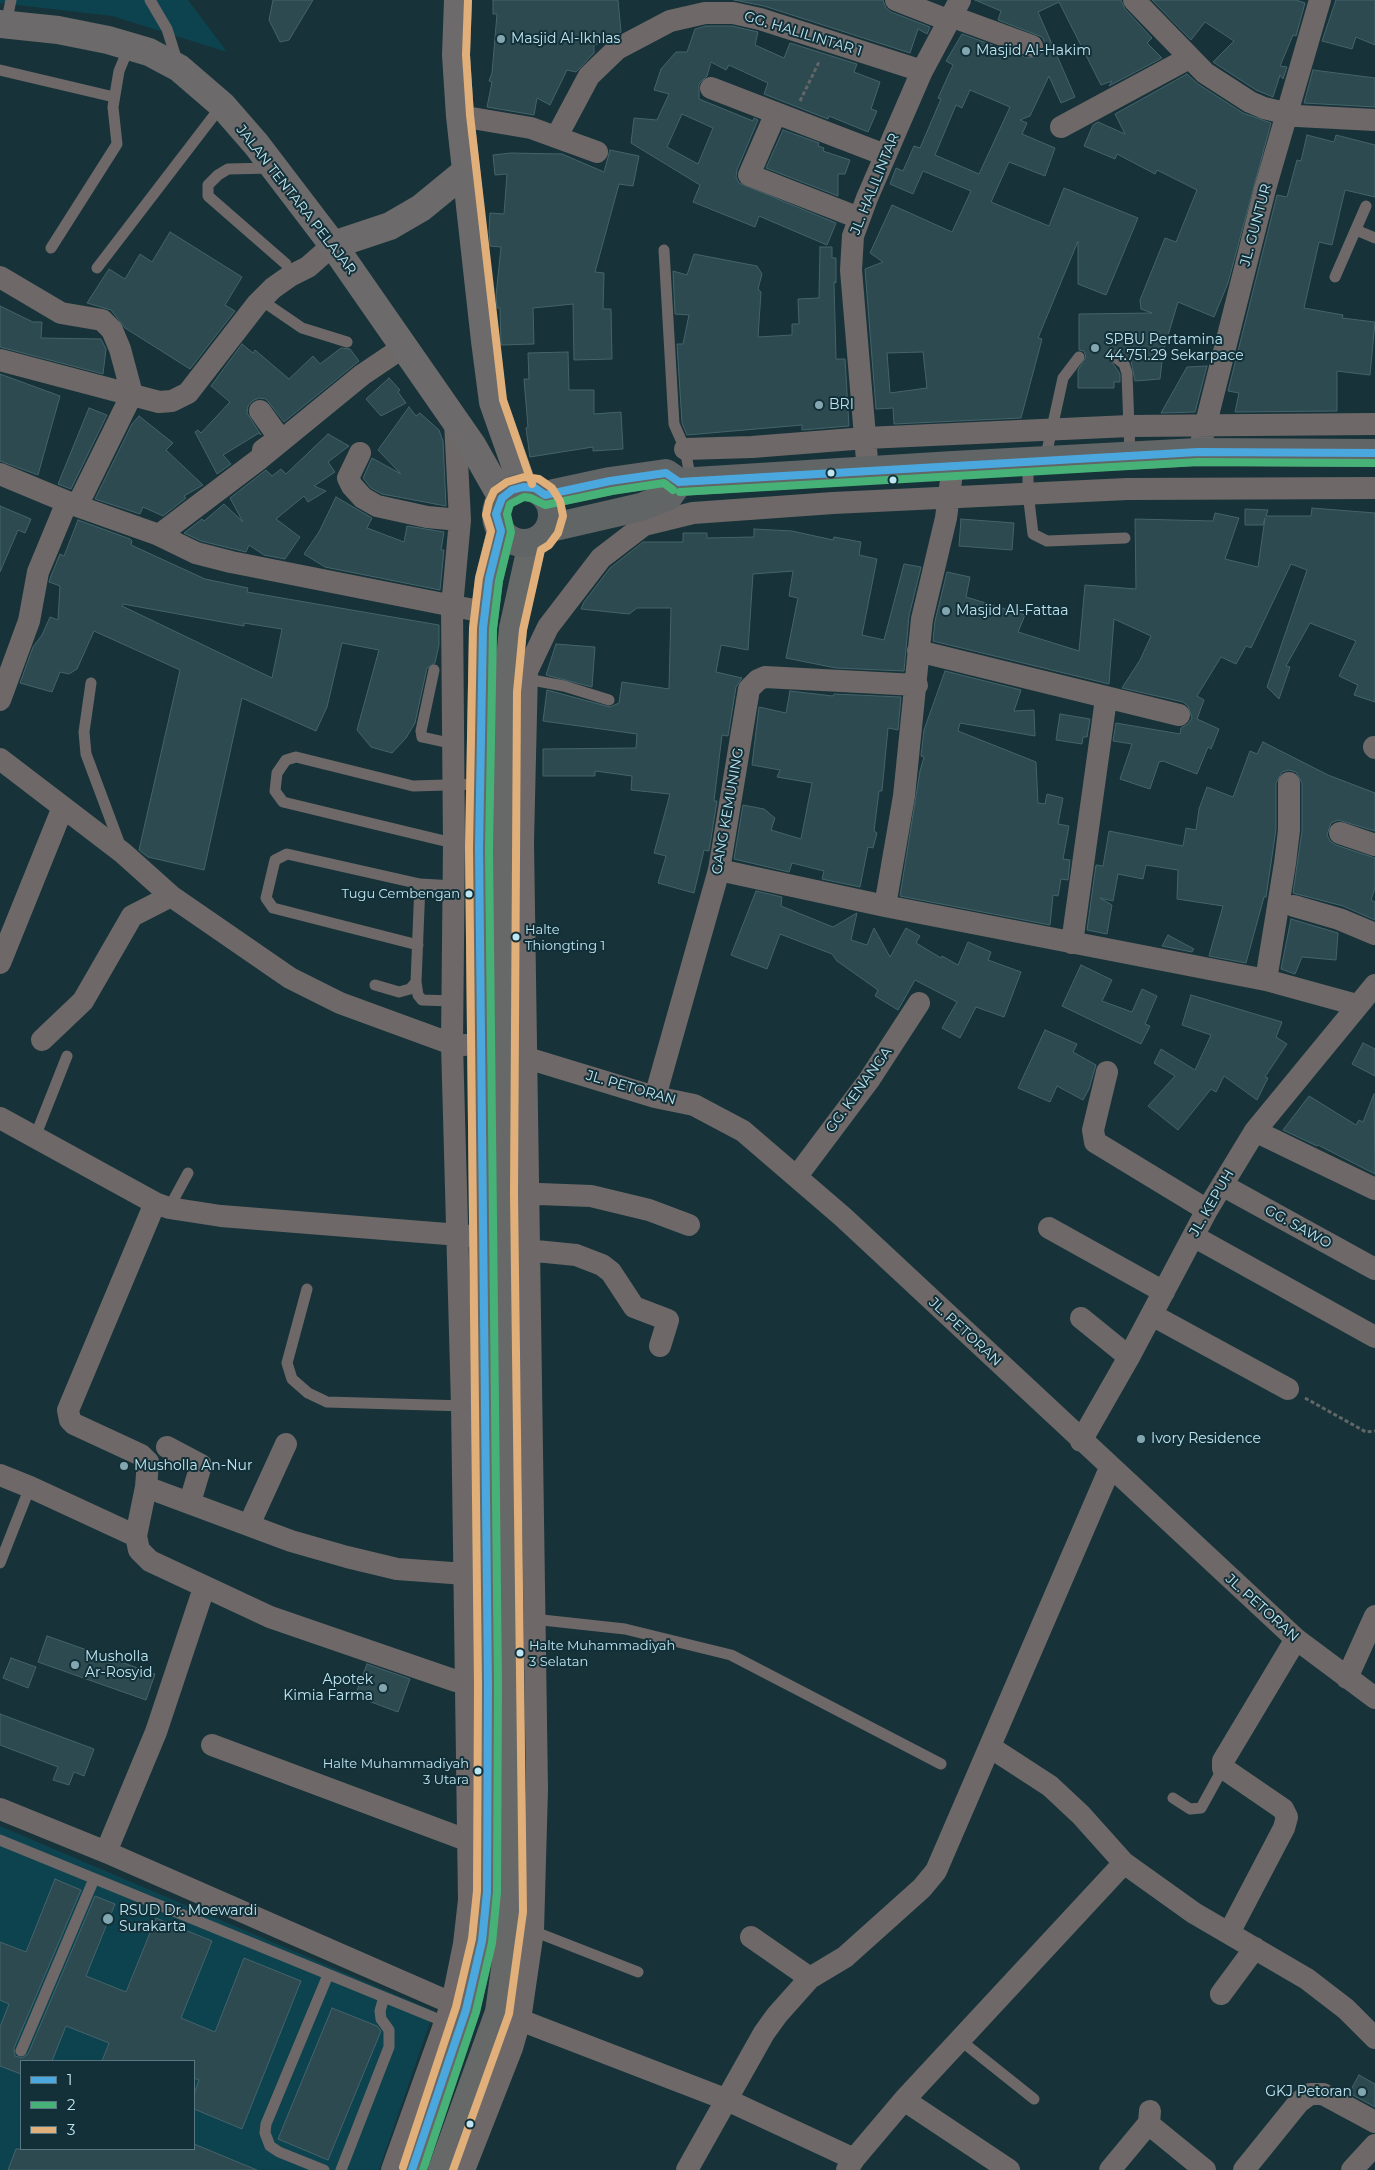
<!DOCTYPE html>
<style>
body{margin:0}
#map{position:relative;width:1375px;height:2170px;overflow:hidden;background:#173339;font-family:Montserrat,sans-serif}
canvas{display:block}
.legend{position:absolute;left:20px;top:2060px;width:175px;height:90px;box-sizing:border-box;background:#132f37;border:1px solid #577882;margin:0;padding:6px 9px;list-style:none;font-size:15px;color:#bde6f2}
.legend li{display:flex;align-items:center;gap:10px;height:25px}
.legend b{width:25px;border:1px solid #577882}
</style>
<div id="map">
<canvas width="1375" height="2170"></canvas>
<ul class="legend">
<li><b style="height:6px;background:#4aa8df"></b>1</li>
<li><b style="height:6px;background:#46b277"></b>2</li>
<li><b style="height:6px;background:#e1af79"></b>3</li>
</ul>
</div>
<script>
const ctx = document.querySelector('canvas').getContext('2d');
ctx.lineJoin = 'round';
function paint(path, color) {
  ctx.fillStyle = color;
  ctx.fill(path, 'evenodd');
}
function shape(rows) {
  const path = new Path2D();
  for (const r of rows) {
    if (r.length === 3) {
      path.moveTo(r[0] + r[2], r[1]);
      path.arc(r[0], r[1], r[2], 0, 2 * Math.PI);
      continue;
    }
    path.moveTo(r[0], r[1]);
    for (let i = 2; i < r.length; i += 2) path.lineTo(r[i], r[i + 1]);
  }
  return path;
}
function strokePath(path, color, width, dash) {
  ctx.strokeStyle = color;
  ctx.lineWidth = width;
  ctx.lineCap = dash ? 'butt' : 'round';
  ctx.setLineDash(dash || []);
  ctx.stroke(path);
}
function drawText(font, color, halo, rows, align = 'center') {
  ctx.font = font + ' Montserrat,sans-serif';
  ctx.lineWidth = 4;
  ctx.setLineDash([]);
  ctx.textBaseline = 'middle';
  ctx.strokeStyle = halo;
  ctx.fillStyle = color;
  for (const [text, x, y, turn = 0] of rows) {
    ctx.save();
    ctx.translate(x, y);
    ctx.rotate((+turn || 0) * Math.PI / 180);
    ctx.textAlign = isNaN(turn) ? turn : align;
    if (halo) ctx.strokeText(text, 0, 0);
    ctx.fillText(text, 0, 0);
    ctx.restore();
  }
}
paint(shape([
 [0,0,188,0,227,52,112,16,0,3],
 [0,1826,434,2011,379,2170,0,2170],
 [21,2061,194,2061,194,2149,21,2149]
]), '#0c434f');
const building = shape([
 [273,0,313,0,289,40,280,42,269,20,273,0],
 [493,0,618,0,621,32,605,42,594,45,594,53,576,72,567,70,550,105,537,98,534,115,487,107,492,82,489,81,492,73,497,14,493,14,493,0],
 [734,0,883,0,886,8,891,12,930,27,927,34,918,29,910,53,764,6,734,0],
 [975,0,1121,0,1125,9,1152,38,1147,43,1162,58,1109,86,1112,81,1101,85,1059,2,1038,12,1075,97,1061,103,1049,76,1030,116,1020,120,1027,123,1022,134,1055,148,1045,176,1009,162,991,202,1049,226,1064,188,1138,218,1106,295,1078,284,1078,241,1038,338,1042,339,1021,418,894,424,893,408,876,409,865,269,883,262,870,253,892,205,952,232,971,191,923,171,913,194,890,184,896,168,903,171,914,146,920,148,941,99,938,98,953,65,946,61,962,34,1028,58,1040,56,1044,50,1045,43,1042,37,998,20,1001,11,975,0],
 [970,90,1010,107,979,174,935,155,956,105,962,108,970,90],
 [923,352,927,388,890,393,887,353,923,352],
 [1152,0,1296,0,1305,3,1296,36,1293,35,1280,66,1287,67,1283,79,1280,75,1273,97,1256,90,1213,62,1234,41,1205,22,1191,40,1152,0],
 [1336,0,1375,0,1375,45,1356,37,1352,49,1322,41,1336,0],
 [706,26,732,26,758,32,755,45,784,58,790,43,857,64,854,72,880,82,871,109,877,111,868,132,829,116,828,119,764,94,768,83,729,65,726,70,711,62,707,76,699,84,699,99,753,121,754,118,758,120,737,170,736,177,739,183,836,223,827,245,759,216,755,227,693,202,700,185,631,143,634,118,657,120,669,94,654,90,661,69,676,52,687,52,695,29,706,26],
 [682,114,713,128,698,164,667,147,682,114],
 [1313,70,1375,78,1375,107,1304,103,1313,70],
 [1187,74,1198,84,1243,113,1271,123,1228,283,1214,317,1178,302,1163,352,1160,379,1135,381,1131,361,1116,350,1109,352,1108,356,1120,374,1120,382,1114,382,1114,388,1078,388,1078,370,1086,357,1084,351,1079,350,1079,314,1152,313,1141,309,1140,300,1165,238,1176,242,1197,190,1157,170,1155,174,1117,154,1115,159,1084,146,1093,125,1098,122,1125,134,1115,114,1187,74],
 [783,130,819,143,818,146,824,148,823,151,850,160,845,174,838,174,838,196,766,168,783,130],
 [1307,135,1334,142,1336,135,1375,145,1375,197,1345,190,1332,245,1319,242,1304,308,1343,315,1342,318,1375,322,1370,375,1337,371,1337,411,1235,412,1239,393,1228,391,1277,195,1287,197,1297,160,1301,161,1307,135],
 [610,150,639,156,633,186,619,184,595,272,604,273,603,309,611,309,612,359,574,360,573,304,533,308,534,344,501,345,500,308,497,308,496,296,501,247,490,246,489,231,490,213,504,214,507,174,495,175,493,155,511,153,562,154,604,172,610,150],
 [170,232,242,277,225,305,235,311,190,369,125,328,111,310,87,303,109,269,125,279,140,254,152,262,170,232],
 [820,247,832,247,832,258,836,258,836,283,834,282,836,359,845,359,849,426,802,430,802,425,687,435,682,423,677,344,683,344,689,315,675,314,673,271,687,275,694,254,757,266,762,274,758,289,761,292,758,337,792,335,792,324,799,324,798,299,819,298,820,247],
 [0,306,33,322,42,322,41,338,101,339,106,349,103,374,0,347,0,306],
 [242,344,253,353,255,350,289,379,313,356,320,364,341,348,350,349,359,361,284,422,266,399,259,398,252,401,248,406,247,413,261,435,259,433,223,455,231,464,217,474,195,432,198,430,201,433,230,402,211,386,242,344],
 [568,352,569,390,594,390,594,414,621,412,623,449,593,451,593,447,530,457,526,428,528,427,524,379,529,379,528,353,568,352],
 [1207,366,1195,412,1161,413,1187,367,1207,366],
 [0,374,60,396,38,475,0,461,0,374],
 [389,378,400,390,398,392,406,403,381,416,366,399,389,378],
 [409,407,416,416,420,413,439,430,443,441,446,506,382,494,371,488,363,478,372,458,401,474,378,450,409,407],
 [89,408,107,415,71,489,58,484,89,408],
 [139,416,173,443,166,450,203,485,184,496,186,498,163,516,143,507,140,514,95,499,132,424,139,416],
 [328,434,349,446,328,462,335,472,314,486,326,491,308,502,304,496,276,519,300,537,285,559,264,555,249,545,246,552,201,541,184,533,202,519,204,521,224,504,243,522,230,498,266,470,272,476,281,469,286,474,328,434],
 [336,497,372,518,367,528,404,542,407,526,444,532,441,550,444,550,440,590,325,567,304,554,319,532,336,497],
 [0,506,31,519,25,533,18,530,0,572,0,506],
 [1312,508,1375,513,1375,702,1354,695,1358,685,1339,676,1356,641,1310,623,1286,666,1290,667,1279,699,1267,687,1307,570,1291,564,1251,648,1246,646,1236,664,1221,657,1197,696,1204,700,1197,719,1219,729,1211,749,1208,747,1197,774,1163,761,1159,762,1150,789,1120,779,1132,744,1113,741,1116,723,1180,734,1181,728,1188,724,1192,718,1188,706,1183,702,1122,688,1140,660,1151,636,1114,619,1109,684,933,641,935,621,947,572,970,577,966,597,1025,615,1018,632,1079,651,1085,585,1136,589,1135,519,1213,521,1215,513,1239,518,1225,559,1258,567,1265,518,1263,525,1245,525,1245,509,1268,510,1266,516,1311,516,1312,508],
 [961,519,1014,523,1012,550,959,546,961,519],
 [78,520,130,539,132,541,131,545,205,579,248,588,247,592,439,625,439,645,435,663,427,668,415,723,406,738,392,753,371,747,357,730,379,650,342,643,327,707,316,731,242,698,204,870,148,857,139,850,180,670,94,631,77,669,69,674,60,672,52,692,20,683,33,647,42,635,50,617,58,620,60,586,49,582,51,576,60,554,64,556,78,520],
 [123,604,244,626,244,623,282,629,272,678,122,606,123,604],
 [754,529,792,531,833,540,834,537,861,542,859,555,877,559,862,635,884,640,904,564,921,567,909,616,904,671,836,668,786,658,798,598,789,596,793,571,753,574,748,650,721,645,716,672,742,678,736,687,728,736,722,735,714,801,717,801,709,851,704,850,694,893,658,883,666,856,654,853,670,794,631,790,632,776,595,771,595,776,543,776,543,749,636,748,637,734,543,721,547,690,610,707,619,703,622,682,669,689,671,608,637,608,629,614,581,609,584,602,610,568,643,542,683,542,683,533,707,533,707,538,754,537,754,529],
 [556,644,595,647,592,687,546,675,556,644],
 [945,671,1021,690,1014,711,1034,710,1035,736,960,723,958,731,1036,762,1038,803,1045,804,1047,794,1063,798,1058,824,1069,826,1063,859,1070,860,1068,880,1061,879,1058,896,1053,895,1050,925,900,896,920,771,924,757,921,756,924,730,945,671],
 [790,691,833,696,834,694,901,697,898,730,888,728,882,791,879,791,874,831,877,833,873,848,868,847,860,887,822,879,824,871,792,863,789,872,734,859,743,805,764,809,775,818,771,830,801,839,812,783,777,777,780,770,752,765,759,707,786,713,790,691],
 [1060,714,1090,719,1087,737,1083,737,1082,744,1056,740,1060,714],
 [1263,742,1328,775,1375,793,1375,831,1338,820,1331,823,1327,835,1330,841,1336,845,1375,858,1375,888,1371,900,1375,902,1375,920,1343,906,1293,893,1302,831,1302,783,1296,772,1289,770,1282,772,1276,783,1276,829,1266,897,1264,897,1246,963,1209,956,1223,906,1177,899,1178,870,1146,865,1143,879,1118,874,1113,901,1100,898,1112,905,1107,934,1087,930,1096,865,1103,866,1109,831,1183,846,1186,828,1196,830,1199,809,1207,787,1233,797,1250,751,1257,754,1263,742],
 [756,891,782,897,781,906,833,927,857,913,851,940,867,945,874,928,890,957,906,928,920,936,916,943,941,958,942,956,958,965,968,942,991,952,988,960,1021,972,1004,1017,976,1007,960,1038,942,1028,957,1002,915,980,898,1010,875,996,878,990,837,961,832,954,780,934,767,969,731,955,756,891],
 [1291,919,1338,933,1336,960,1302,957,1295,974,1281,969,1291,919],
 [1168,935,1194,949,1192,952,1162,946,1168,935],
 [1081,965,1112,980,1102,1001,1132,1012,1142,989,1157,996,1145,1024,1150,1026,1141,1044,1062,1006,1081,965],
 [1191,995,1282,1022,1276,1037,1287,1044,1265,1077,1268,1078,1257,1100,1224,1076,1216,1092,1211,1089,1178,1130,1148,1106,1175,1076,1154,1063,1161,1049,1195,1070,1211,1035,1182,1025,1191,995],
 [1045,1030,1077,1044,1073,1052,1096,1065,1089,1089,1083,1100,1057,1086,1050,1102,1018,1088,1045,1030],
 [1363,1043,1375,1049,1375,1076,1352,1064,1363,1043],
 [1374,1094,1375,1174,1318,1145,1317,1146,1283,1130,1309,1096,1356,1125,1359,1120,1363,1122,1374,1094],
 [47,1636,155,1674,146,1700,38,1662,47,1636],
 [11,1658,36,1667,28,1688,3,1678,11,1658],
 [367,1664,410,1679,398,1712,355,1696,367,1664],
 [0,1714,94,1749,84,1776,74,1772,69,1785,53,1780,58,1767,0,1745,0,1714],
 [55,1879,81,1890,14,2048,15,2056,22,2058,28,2054,95,1896,115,1904,86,1976,126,1992,156,1918,212,1941,181,2018,215,2032,244,1958,301,1981,242,2129,194,2109,194,2094,199,2080,194,2078,194,2061,102,2061,109,2043,66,2026,52,2061,21,2061,21,2074,0,2066,0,2027,9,2004,0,2000,0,1942,26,1952,55,1879],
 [332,2008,377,2026,381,2031,328,2160,278,2139,332,2008],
 [1359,2075,1375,2084,1375,2107,1349,2093,1359,2075],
 [194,2144,257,2170,8,2170,16,2149,194,2149,194,2144]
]);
paint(building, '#2d4a51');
strokePath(building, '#45636a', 1);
strokePath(shape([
 [800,101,820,60],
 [1305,1398,1366,1432,1375,1431]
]), '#616666', 3, [4, 2.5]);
strokePath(shape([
 [150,0,167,29,178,64],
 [6,24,11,0],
 [0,70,114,97],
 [272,168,228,169,218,175,208,185,208,196,286,264],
 [1356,230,1375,238],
 [51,248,117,144,113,107,119,71,129,47],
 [664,250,674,424,685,449,691,481],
 [97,268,222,105],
 [1335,277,1366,206],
 [261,300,302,328,347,342],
 [1115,357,1124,364,1127,373,1130,455],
 [1045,460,1063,378,1079,357],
 [1028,461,1028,493,1033,534,1047,541,1125,538],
 [434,670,421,731,422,737,454,744],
 [527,679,564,686,609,700],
 [91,683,84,732,86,754,120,845],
 [457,844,283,802,275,791,277,773,286,760,296,757,413,786,480,784],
 [420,884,454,886],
 [416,982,418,995,422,1000,452,1001],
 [375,985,399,992,410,989,416,982,420,884,287,854,275,860,266,898,273,908,418,945],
 [35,1137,67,1056],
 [169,1208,188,1173],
 [307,1289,287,1363,292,1379,308,1393,327,1402,465,1406],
 [0,1563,30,1487],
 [533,1619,625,1629,731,1655,941,1764],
 [1173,1798,1190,1809,1201,1808,1223,1768],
 [0,1840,445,2022],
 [533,1931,638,1972],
 [960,2040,1034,2099],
 [21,2051,94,1879],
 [324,2170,279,2152,270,2146,265,2133,266,2124,328,1975],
 [341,2170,389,2047,389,2030,381,2019,380,2011,384,1997]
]), '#6e6968', 11);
strokePath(shape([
 [896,0,950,21],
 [1134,0,1205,73,1250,102,1264,108,1297,116,1375,120],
 [953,17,1032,46],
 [711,88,885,155],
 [775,115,749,175,859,218],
 [460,116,531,128,597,152],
 [1061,127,1189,58],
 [557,136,589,76,617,49,670,21,705,13,733,13,760,19,922,71],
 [0,277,61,313,102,320,112,330,120,349,132,394,77,506],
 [0,360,159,402,172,401,188,393,257,304,273,288,290,276,308,267,333,245],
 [260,411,278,436,277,440,263,450],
 [1202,439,1265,189,1320,0],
 [685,449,752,447,866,438,1129,426,1375,424],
 [360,453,348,478,352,486,363,498,377,506,427,517,460,520],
 [868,472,851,270,853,236,867,198,922,71,960,0],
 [0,474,77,506,159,535,196,553,231,562,484,612],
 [159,535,258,460,362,375,405,346],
 [918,651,1179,715],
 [0,700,29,621,38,572,67,502],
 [1374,747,1375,748],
 [0,759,123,853,171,896,290,978,340,1003,452,1044,465,1045],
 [1340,833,1375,845],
 [719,870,885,906,1266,980,1357,1005],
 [885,906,904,796,922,619,946,518,953,465],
 [1294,906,1339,919,1375,934],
 [1072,943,1106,699],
 [0,963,63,807],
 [1266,980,1285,863,1289,830,1289,783],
 [42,1040,83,1001,132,916,171,896],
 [514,1057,527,1058,655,1097,694,1105,743,1131,843,1217,1296,1639,1375,1698],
 [1107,1072,1093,1130,1095,1142,1207,1210],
 [655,1097,719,870,749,689,758,680,765,677,917,685],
 [0,1118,155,1203,169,1208,221,1216,472,1236],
 [1255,1131,1375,1189],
 [797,1176,869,1080,919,1003],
 [1222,1185,1375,1269],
 [513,1193,591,1196,649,1210,689,1225],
 [155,1203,68,1410,70,1420,74,1424,141,1455,148,1462,146,1487,136,1536,139,1550,150,1561,270,1617,456,1681,479,1684],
 [1049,1228,1164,1292],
 [1193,1236,1375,1337],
 [516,1249,576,1255,602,1265,611,1272,634,1307,668,1320,660,1346],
 [1152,1315,1288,1389],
 [1081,1318,1129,1357],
 [1081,1441,1129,1357,1207,1210,1255,1131,1375,985],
 [167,1447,201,1465,190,1502],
 [0,1475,30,1487,136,1536],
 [146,1487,291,1541,347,1557,397,1569,479,1575],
 [249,1525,286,1444],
 [1347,1678,1375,1616],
 [212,1745,469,1841,481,1840],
 [990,1747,1050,1786,1081,1815,1124,1863,1194,1913,1307,1979,1346,2009,1375,2038],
 [0,1809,106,1852,465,2009],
 [106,1852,156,1732,204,1588],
 [1229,1933,1284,1828,1287,1817,1283,1809,1223,1768,1223,1761,1296,1639],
 [751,1937,810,1978],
 [1221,1994,1255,1948],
 [507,2015,725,2099,854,2159,847,2170],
 [904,2100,1009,2170],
 [1150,2111,1149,2123,1151,2126,1205,2170],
 [854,2159,904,2100,1124,1863],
 [392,2170,452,2003,464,1944,469,1900,462,1405,452,1044,454,843,452,607,460,520,455,422],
 [464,2170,512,2048,520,2020,533,1931,537,1789,523,842,527,671,548,627,601,558,644,525,693,513,833,503,1127,489,1375,488],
 [687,2170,764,2033,777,2015,810,1978,845,1957,922,1888,936,1871,1110,1468],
 [1110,2170,1149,2123],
 [1244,2170,1299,2102,1310,2094,1323,2094,1375,2122],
 [1352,2170,1375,2145]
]), '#6e6968', 22);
strokePath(shape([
 [458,0,456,55,460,116,485,341,493,402,523,487],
 [0,24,58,30,108,40,149,52,179,68,222,105,256,144,333,245,472,445,502,498],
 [333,245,390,226,421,208,465,172]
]), '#6c6a6a', 28);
strokePath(shape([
 [412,2170,466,2010,482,1941,487,1892,488,1685,479,848,483,628,489,579,501,531],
 [442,2170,499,2012,513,1911,504,1193,507,691,513,628,532,543]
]), '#676968', 28);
strokePath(shape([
 [679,482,953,465,1198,452,1375,453],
 [524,515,28],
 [545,495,610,481,666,473,679,482],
 [550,528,641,507,669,496,679,482]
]), '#616566', 28);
strokePath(shape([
 [679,482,1198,452,1375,453],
 [412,2170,466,2010,482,1941,487,1892,488,1685,479,848,483,628,489,579,501,531,496,514,502,498,512,490,523,487,535,488,545,495,610,481,666,473,679,482]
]), '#4aa8df', 8);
strokePath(shape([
 [680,492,1198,462,1375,463],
 [423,2170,476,2012,492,1943,497,1892,498,1685,489,848,493,629,499,581,511,532,507,514,510,504,524,497,531,498,545,505,612,491,664,483,673,490]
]), '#46b277', 8);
strokePath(shape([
 [468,0,466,55,470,115,503,400,532,484],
 [403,2167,456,2007,472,1939,477,1891,478,1685,469,848,473,628,479,578,491,531,486,515,489,502,494,491,507,482,524,477,539,479,552,488,560,501,563,516,558,533,549,545,541,550,523,630,517,692,514,1193,523,1912,509,2014,453,2170]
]), '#e1af79', 8);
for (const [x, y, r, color] of [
 [501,39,5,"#83a7b1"],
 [966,51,5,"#83a7b1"],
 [1095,348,5,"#83a7b1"],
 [819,405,5,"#83a7b1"],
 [831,473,4.5,"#bde6f2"],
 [893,480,4.5,"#bde6f2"],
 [946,611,5,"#83a7b1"],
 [469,894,4.5,"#bde6f2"],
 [516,937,4.5,"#bde6f2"],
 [1141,1439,5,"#83a7b1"],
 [124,1466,5,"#83a7b1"],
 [520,1653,4.5,"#bde6f2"],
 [75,1665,5,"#83a7b1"],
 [383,1688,5,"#83a7b1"],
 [478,1771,4.5,"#bde6f2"],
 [108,1919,6,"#83a7b1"],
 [1362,2092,5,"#83a7b1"],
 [470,2124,4.5,"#bde6f2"]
]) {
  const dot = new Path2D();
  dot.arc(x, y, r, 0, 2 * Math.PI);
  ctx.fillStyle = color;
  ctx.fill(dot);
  strokePath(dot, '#132f37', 2);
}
drawText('13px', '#bde6f2', '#132f37', [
 ["Tugu Cembengan",460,894],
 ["Halte",525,930,"left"],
 ["Thiongting 1",525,946,"left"],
 ["Halte Muhammadiyah",529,1646,"left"],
 ["3 Selatan",529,1662,"left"],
 ["Halte Muhammadiyah",469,1764],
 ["3 Utara",469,1780]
], 'right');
drawText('14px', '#bde6f2', '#132f37', [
 ["GG. HALILINTAR 1",803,34,17],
 ["JL. HALILINTAR",875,184,-68],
 ["JALAN TENTARA PELAJAR",296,200,52],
 ["JL. GUNTUR",1256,225,-75],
 ["GANG KEMUNING",728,811,-80],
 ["JL. PETORAN",631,1088,16],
 ["GG. KENANGA",859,1090,-54],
 ["JL. KEPUH",1212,1203,-60],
 ["GG. SAWO",1298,1227,29],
 ["JL. PETORAN",965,1332,43],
 ["JL. PETORAN",1262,1608,42]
]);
drawText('14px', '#bde6f2', '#132f37', [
 ["Masjid Al-Ikhlas",511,39],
 ["Masjid Al-Hakim",976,51],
 ["SPBU Pertamina",1105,340],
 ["44.751.29 Sekarpace",1105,356],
 ["BRI",829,405],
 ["Masjid Al-Fattaa",956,611],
 ["Ivory Residence",1151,1439],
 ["Musholla An-Nur",134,1466],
 ["Musholla",85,1657],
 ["Ar-Rosyid",85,1673],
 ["Apotek",373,1680,"right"],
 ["Kimia Farma",373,1696,"right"],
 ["RSUD Dr. Moewardi",119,1911],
 ["Surakarta",119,1927],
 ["GKJ Petoran",1352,2092,"right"]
], 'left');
</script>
